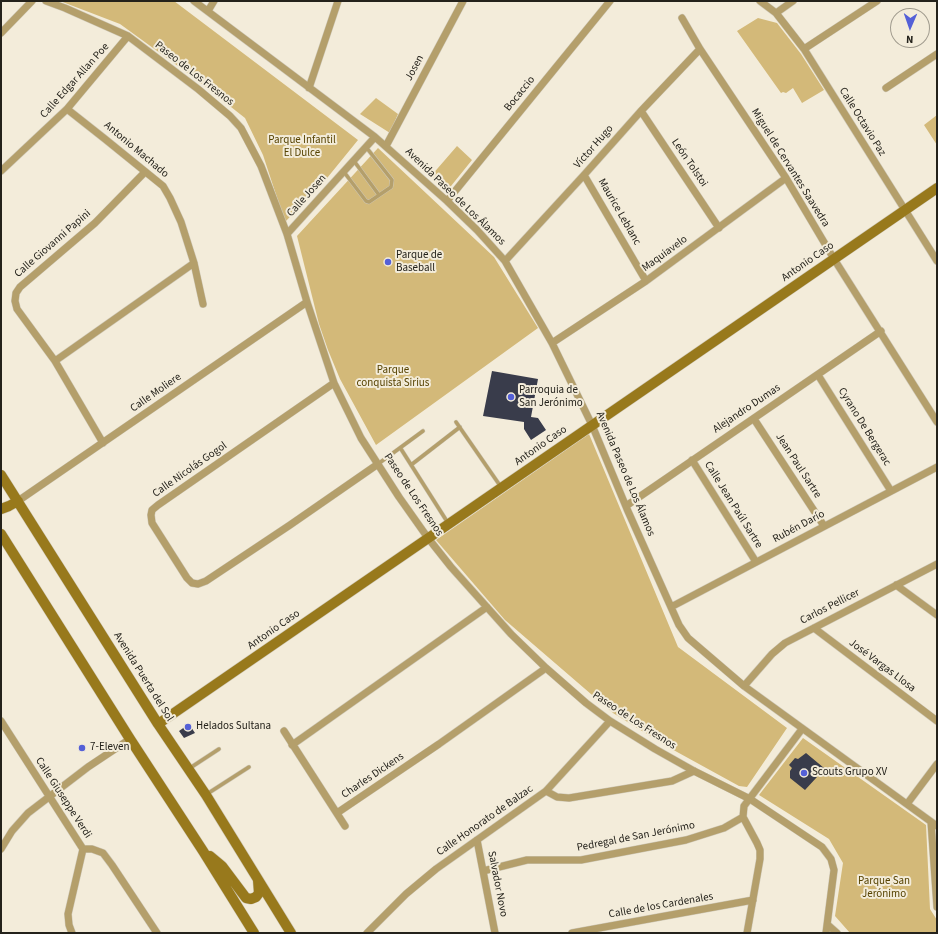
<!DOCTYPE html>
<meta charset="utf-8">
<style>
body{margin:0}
#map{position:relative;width:938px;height:934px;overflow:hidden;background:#f3ecda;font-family:"Source Sans 3",sans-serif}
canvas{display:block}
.frame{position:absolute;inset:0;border:2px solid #24221b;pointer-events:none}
.north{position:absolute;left:890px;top:8px;width:40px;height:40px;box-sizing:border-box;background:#f3ecda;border:1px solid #a09b8e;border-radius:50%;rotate:182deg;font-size:11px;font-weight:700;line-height:16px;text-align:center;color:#24221b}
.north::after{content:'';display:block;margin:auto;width:14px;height:18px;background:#5460d7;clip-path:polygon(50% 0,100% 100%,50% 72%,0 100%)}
</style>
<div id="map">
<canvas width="938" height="934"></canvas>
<div class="frame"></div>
<div class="north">N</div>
</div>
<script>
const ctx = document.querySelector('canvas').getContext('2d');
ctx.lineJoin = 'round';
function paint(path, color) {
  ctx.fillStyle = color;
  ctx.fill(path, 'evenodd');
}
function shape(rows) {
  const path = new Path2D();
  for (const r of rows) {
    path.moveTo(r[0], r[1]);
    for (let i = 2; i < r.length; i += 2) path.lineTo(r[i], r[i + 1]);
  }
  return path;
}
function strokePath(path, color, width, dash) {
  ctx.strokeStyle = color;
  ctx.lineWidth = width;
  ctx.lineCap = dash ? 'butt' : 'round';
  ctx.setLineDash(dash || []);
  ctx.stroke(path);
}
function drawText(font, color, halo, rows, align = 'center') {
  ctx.font = font + ' "Source Sans 3",sans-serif';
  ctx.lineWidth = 4;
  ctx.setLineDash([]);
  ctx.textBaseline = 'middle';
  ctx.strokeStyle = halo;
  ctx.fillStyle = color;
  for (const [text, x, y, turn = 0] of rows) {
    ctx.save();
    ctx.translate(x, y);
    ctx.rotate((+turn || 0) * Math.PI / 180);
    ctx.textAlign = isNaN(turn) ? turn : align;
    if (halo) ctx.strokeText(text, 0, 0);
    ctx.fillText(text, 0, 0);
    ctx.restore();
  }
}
paint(shape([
 [60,1,174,1,358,140,323,183,285,222,263,155,245,118,193,77,120,24],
 [758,18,777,23,801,54,824,90,802,103,793,88,786,93,783,92,781,93,737,31],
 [376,98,398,114,390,133,360,114],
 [937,115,937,145,924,125],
 [457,146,472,160,447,191,431,176],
 [378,148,494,257,538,328,376,445,340,379,328,350,319,324,297,236],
 [589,434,678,647,787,728,747,787,739,786,668,747,613,713,505,620,436,540],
 [803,738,926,825,930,909,937,920,937,933,850,933,835,916,843,863,829,839,759,795]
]), '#d3b979');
paint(shape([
 [492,371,538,379,531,417,538,418,546,430,531,440,524,429,524,422,483,416],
 [189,724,195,733,184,738,179,731],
 [806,753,824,768,816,776,817,777,805,790,790,778,790,771,792,768,789,765,795,758,798,759]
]), '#393c4b');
const lane = shape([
 [354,161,379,195],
 [344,172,366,201,369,202,391,187,392,180,366,147],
 [456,422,501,487],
 [401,449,448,523],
 [378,464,423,431],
 [411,465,460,427],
 [190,768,219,749],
 [207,794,249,767]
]);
const street = shape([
 [46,1,65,8,128,36,198,89,230,116,241,128,261,166,287,234,307,302,334,383,361,438,399,497,428,538,451,567,511,634,546,668,586,703,610,721,655,749,694,771,750,799,822,847,831,859,834,870,826,933],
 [194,1,375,137,447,201,477,230,505,261,552,343,592,425,627,509,679,625,688,638,744,686,937,826],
 [760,1,776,13,804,49,937,261],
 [208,11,214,1],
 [776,13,793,1],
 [682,18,700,49,786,178,834,259,937,422],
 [1,33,32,1],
 [804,49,877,1],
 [309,88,338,1],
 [886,88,937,54],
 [67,109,105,139,163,186,170,198,181,222,194,263,203,304],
 [641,111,719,228],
 [386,146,463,1],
 [1,171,67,109,128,36],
 [584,175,646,281],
 [447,201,610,1],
 [287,234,375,137],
 [505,261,584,175,641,111,700,49],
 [552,343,646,281,786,178],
 [55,361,194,263],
 [818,375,891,491],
 [334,383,158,505,152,510,151,515,152,523,187,578,192,583,198,584,206,581,290,525,378,464],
 [754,419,824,526],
 [103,443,55,361,17,309,15,301,16,293,20,287,95,223,145,172],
 [692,460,756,562],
 [18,501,307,302],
 [626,506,881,331],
 [896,585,937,615],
 [671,607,937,467],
 [814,628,937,721],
 [744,686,772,654,785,643,937,564],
 [1,721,83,849],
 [284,731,345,826],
 [292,745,487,607],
 [546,791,557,797,569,798,672,781,694,771],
 [907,804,937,764],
 [337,813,439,744,546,668],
 [931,822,937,907],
 [477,840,495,933],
 [1,849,12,831,28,813,88,767,130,739],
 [83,849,92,849,103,853,112,865,157,933],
 [483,871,527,860,581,860,686,840,724,828,743,817],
 [828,925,837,933],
 [72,933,69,925,68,914,83,849],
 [367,933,406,894,436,869,546,791,610,721],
 [572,933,753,900],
 [747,933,760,859,760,850,757,843,743,817,744,806,802,729]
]);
const secondary = shape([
 [1,475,158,724,206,795,291,933],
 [1,509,9,506,18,501],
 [1,534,130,739,203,851,254,933],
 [158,724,937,188],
 [210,856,222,866,246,898,251,899,256,897,259,893,258,880]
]);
strokePath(lane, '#cec8b8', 4.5);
strokePath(street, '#cec8b8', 8);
strokePath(secondary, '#cec8b8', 11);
strokePath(lane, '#b49f6b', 3.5);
strokePath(street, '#b49f6b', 7);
strokePath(secondary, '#98791c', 10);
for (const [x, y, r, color] of [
 [388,262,4,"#5460d7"],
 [511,397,4,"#5460d7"],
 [188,727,4,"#5460d7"],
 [82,748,4,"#5460d7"],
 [804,773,4,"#5460d7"]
]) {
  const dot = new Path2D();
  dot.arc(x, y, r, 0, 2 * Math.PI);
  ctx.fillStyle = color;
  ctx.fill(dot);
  strokePath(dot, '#f3ecda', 1.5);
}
drawText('11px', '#24221b', '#f3ecda', [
 ["Josen",415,68,-62],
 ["Paseo de Los Fresnos",194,74,38],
 ["Calle Edgar Allan Poe",75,81,-48],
 ["Bocaccio",520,94,-51],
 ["Calle Octavio Paz",862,122,58],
 ["Víctor Hugo",594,147,-49],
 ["Antonio Machado",136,150,40],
 ["León Tolstoi",689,163,56],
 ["Miguel de Cervantes Saavedra",790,168,58],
 ["Calle Josen",307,196,-48],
 ["Avenida Paseo de Los Álamos",455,197,44],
 ["Maurice Leblanc",619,212,60],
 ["Calle Giovanni Papini",53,244,-41],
 ["Maquiavelo",665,254,-36],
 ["Antonio Caso",808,262,-35],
 ["Calle Moliere",156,393,-35],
 ["Alejandro Dumas",747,409,-34],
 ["Cyrano De Bergerac",864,427,58],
 ["Antonio Caso",541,446,-35],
 ["Jean Paul Sartre",798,466,57],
 ["Calle Nicolás Gogol",190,470,-35],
 ["Avenida Paseo de Los Álamos",625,474,67],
 ["Paseo de Los Fresnos",413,495,56],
 ["Calle Jean Paúl Sartre",733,505,58],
 ["Rubén Darío",799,527,-28],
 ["Carlos Pellicer",830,607,-27],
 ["Antonio Caso",274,630,-35],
 ["José Vargas Llosa",882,666,37],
 ["Avenida Puerta del Sol",143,677,58],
 ["Paseo de Los Fresnos",634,721,33],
 ["Charles Dickens",373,776,-34],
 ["Calle Giuseppe Verdi",63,798,57],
 ["Calle Honorato de Balzac",485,821,-35],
 ["Pedregal de San Jerónimo",636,837,-11],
 ["Salvador Novo",497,884,79],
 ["Calle de los Cardenales",661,906,-10]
]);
drawText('11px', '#564200', '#f3ecda', [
 ["Parque Infantil",302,141],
 ["El Dulce",302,154],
 ["Parque",393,371],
 ["conquista Sirius",393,384],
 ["Parque San",884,882],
 ["Jerónimo",884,895]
]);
drawText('11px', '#24221b', '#f3ecda', [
 ["Parque de",396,256],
 ["Baseball",396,269],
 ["Parroquia de",519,391],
 ["San Jerónimo",519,404],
 ["Helados Sultana",196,727],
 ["7-Eleven",90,748],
 ["Scouts Grupo XV",812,773]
], 'left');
</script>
